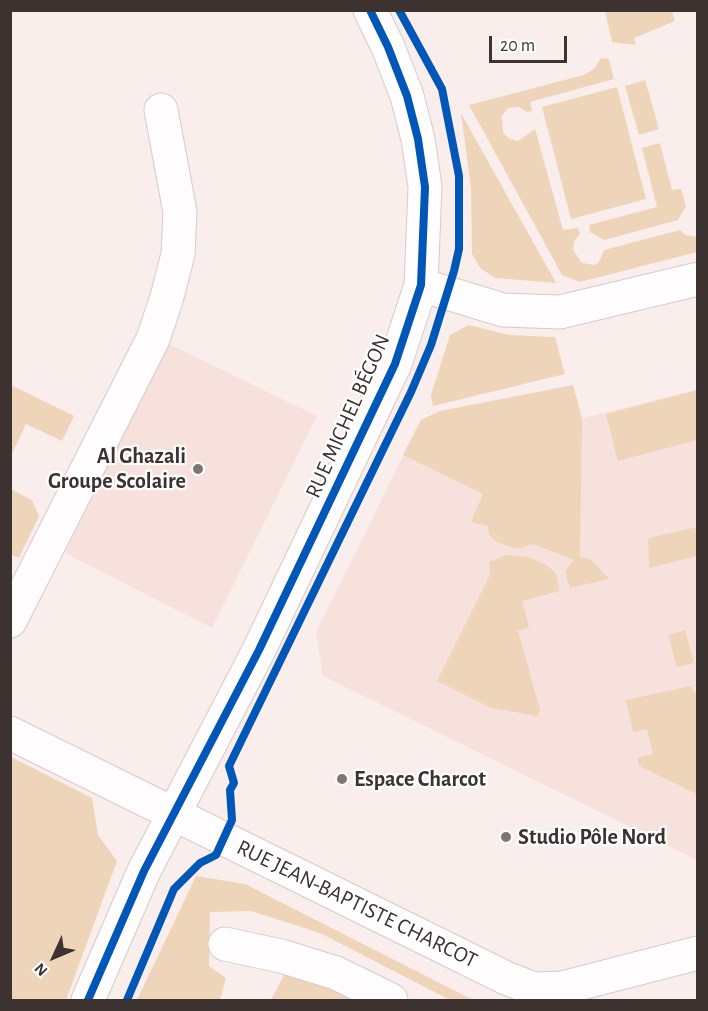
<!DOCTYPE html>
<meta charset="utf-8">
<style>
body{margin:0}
#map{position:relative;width:708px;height:1011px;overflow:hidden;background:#f9eeec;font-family:"Alegreya Sans",sans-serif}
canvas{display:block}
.frame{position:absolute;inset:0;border:12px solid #3c3331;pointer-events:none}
.north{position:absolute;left:24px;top:927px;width:60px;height:60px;-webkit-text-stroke:4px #fff;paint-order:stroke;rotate:226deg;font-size:16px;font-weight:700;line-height:24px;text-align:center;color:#3c3331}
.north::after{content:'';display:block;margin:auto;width:21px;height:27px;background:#3c3331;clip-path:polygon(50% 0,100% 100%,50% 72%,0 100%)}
.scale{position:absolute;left:489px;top:36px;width:78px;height:27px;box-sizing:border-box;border:3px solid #3c3331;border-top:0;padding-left:8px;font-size:18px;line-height:21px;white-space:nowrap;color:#3c3331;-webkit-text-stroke:4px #fff;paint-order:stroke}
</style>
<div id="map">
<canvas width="708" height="1011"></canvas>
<div class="frame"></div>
<div class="north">N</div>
<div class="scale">20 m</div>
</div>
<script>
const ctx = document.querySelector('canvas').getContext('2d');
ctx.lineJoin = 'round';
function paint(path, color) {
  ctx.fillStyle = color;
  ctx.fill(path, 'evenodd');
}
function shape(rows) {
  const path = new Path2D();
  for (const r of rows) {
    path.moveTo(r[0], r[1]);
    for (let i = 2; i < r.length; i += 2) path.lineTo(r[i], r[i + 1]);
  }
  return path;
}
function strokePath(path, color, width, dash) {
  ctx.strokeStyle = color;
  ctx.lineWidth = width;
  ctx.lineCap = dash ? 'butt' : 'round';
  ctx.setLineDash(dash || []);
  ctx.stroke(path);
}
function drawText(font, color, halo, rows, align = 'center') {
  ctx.font = font + ' "Alegreya Sans",sans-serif';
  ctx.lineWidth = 4.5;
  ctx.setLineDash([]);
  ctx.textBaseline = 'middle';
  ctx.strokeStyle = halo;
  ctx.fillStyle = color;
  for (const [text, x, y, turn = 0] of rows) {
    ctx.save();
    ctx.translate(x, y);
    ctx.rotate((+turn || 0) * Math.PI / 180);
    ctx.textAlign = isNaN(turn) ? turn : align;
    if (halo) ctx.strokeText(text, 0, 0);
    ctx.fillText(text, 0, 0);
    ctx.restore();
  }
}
paint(shape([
 [167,343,317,416,212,628,65,553],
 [697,390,697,860,323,676,316,632,421,420,440,411,583,418]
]), '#f7e1dc');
paint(shape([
 [605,11,672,11,675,21,634,38,636,45,612,42],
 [601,58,609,59,614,79,530,102,532,111,527,112,519,107,508,108,502,116,503,133,510,139,518,141,535,129,563,230,578,228,580,234,574,241,573,250,582,263,595,265,599,262,604,250,680,230,685,235,697,237,697,252,580,282,562,275,469,105,584,75,594,69],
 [645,80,659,129,639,135,625,86],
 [617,87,646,199,571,219,542,107],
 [461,113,556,283,496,278,481,269,472,254,471,188],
 [660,143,672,190,681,189,686,206,678,220,604,240,590,232,589,225,657,207,642,148],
 [469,325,509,335,555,337,565,374,433,406,431,395,450,335],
 [11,385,74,416,62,441,26,424,11,456],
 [573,385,582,418,580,557,590,559,609,579,570,588,565,571,574,560,533,544,517,549,497,542,489,535,488,526,471,522,483,494,403,455,421,420,440,411],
 [697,390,697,440,618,461,606,414],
 [10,489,32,500,39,516,19,558,11,554],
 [697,527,697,556,649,568,648,538],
 [506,555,528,557,543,563,555,572,560,591,522,601,529,627,518,631,540,710,538,716,491,708,437,681,490,575,489,562],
 [685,630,694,663,677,667,668,635],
 [691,686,697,696,697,794,639,766,637,758,653,754,647,729,633,732,626,700],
 [11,757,92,798,98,835,117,861,66,1000,11,1000],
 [196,876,245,884,473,1000,450,1000,320,933,251,911,210,912,209,966,226,978,220,1000,137,1000],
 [288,967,351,989,347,1000,271,1000]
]), '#eed4b8');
const minor = shape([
 [421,285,503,310,560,312,698,279],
 [10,621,153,339,167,297,178,254,180,212,161,110],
 [10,733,506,978,534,989,562,988,698,953],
 [225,944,281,956,336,973,391,1000],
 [88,1000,144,871,259,650,395,364,421,285,425,187,418,139,407,96,388,47,370,10]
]);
strokePath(minor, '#d4cbca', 35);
strokePath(minor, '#fefcfc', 33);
strokePath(shape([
 [88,1000,144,871,259,650,395,364,421,285,425,187,418,139,407,96,388,47,370,10],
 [127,1000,174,889,200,863,216,855,232,820,230,790,234,783,229,766,411,392,431,345,454,271,459,249,459,176,442,89,399,10]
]), '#0057b8', 8);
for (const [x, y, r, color] of [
 [198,469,6,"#7e7472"],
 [342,779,6,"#7e7472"],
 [506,837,6,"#7e7472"]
]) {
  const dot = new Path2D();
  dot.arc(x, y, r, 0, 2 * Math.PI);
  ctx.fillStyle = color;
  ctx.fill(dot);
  strokePath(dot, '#fff', 2);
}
drawText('22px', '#3c3331', '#fff', [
 ["RUE MICHEL BÉGON",348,416,-66],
 ["RUE JEAN-BAPTISTE CHARCOT",357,904,26]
]);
drawText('bold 22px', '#3c3331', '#fff', [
 ["Al Ghazali",186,456,"right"],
 ["Groupe Scolaire",186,481,"right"],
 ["Espace Charcot",354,779],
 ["Studio Pôle Nord",518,837]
], 'left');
</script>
